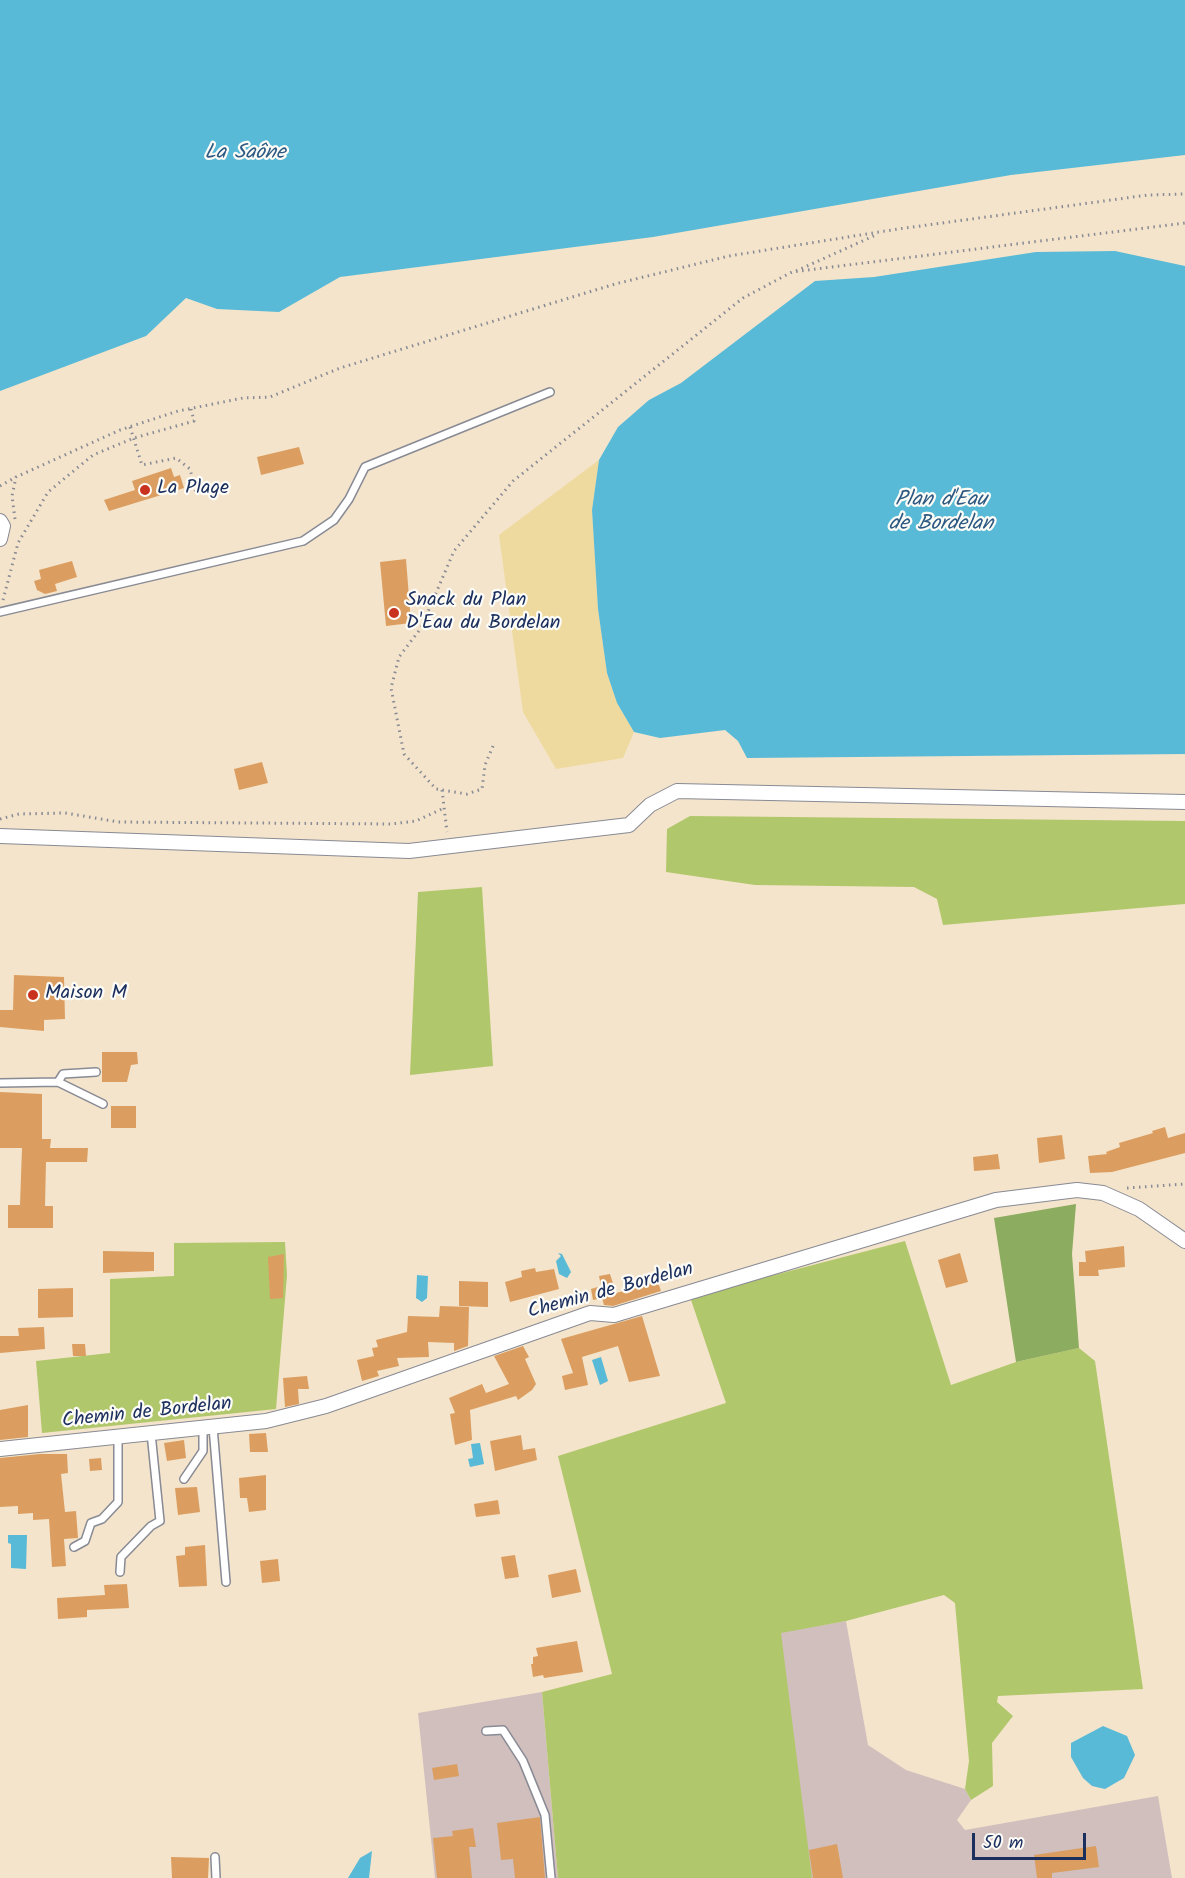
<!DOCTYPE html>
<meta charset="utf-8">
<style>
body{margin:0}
#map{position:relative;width:1185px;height:1878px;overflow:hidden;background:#f4e4cb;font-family:Kalam,sans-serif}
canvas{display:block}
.scale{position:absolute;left:972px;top:1833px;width:114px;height:27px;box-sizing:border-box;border:3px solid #1b2f5e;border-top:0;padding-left:8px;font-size:18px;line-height:21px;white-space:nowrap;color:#1b2f5e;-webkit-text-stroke:4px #fdfcf7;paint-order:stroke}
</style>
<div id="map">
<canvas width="1185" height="1878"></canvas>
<div class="scale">50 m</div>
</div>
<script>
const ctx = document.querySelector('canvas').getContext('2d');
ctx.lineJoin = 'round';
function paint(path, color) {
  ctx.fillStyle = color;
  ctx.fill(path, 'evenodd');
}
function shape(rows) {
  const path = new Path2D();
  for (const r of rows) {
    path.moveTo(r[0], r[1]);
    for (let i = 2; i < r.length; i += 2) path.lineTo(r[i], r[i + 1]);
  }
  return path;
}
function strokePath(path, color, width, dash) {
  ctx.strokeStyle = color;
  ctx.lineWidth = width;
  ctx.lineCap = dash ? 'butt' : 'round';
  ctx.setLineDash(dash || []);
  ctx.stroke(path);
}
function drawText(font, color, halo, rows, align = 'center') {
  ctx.font = font + ' Kalam,sans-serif';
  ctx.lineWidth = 4.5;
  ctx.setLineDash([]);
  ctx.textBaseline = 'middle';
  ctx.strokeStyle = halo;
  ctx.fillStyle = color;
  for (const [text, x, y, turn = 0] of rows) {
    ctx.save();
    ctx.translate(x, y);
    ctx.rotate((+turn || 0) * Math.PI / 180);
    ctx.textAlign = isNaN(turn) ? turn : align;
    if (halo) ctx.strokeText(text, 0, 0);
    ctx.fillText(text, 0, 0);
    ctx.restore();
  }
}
paint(shape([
 [846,1621,868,1745,906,1770,965,1789,971,1800,957,1820,965,1830,1158,1796,1172,1878,810,1878,776,1633],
 [542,1692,558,1878,435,1878,418,1713]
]), '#d1bfbd');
paint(shape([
 [690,816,1185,821,1185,904,943,925,937,899,914,887,755,885,666,872,667,829],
 [482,887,493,1066,410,1075,418,892],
 [905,1241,951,1385,1016,1362,1079,1348,1095,1361,1143,1689,998,1696,997,1702,1013,1716,992,1743,993,1786,971,1800,965,1789,969,1761,955,1603,944,1595,846,1621,781,1633,812,1878,558,1878,542,1692,612,1674,558,1456,726,1403,690,1297],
 [285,1242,287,1275,276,1409,42,1433,36,1361,110,1353,110,1279,174,1276,174,1243]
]), '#b1c76b');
paint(shape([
 [1076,1204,1072,1254,1079,1348,1016,1362,994,1218]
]), '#8cac5f');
paint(shape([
 [599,460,592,510,598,609,607,673,617,703,634,732,623,758,556,769,523,712,499,535]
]), '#eeda9e');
paint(shape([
 [0,0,1185,0,1185,155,1011,175,653,237,340,277,279,312,217,309,186,298,146,336,0,391],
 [1115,251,1185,266,1185,754,747,758,738,741,725,730,660,738,634,732,617,703,607,673,598,609,592,510,599,460,618,427,649,400,681,383,815,281,874,277,1036,252],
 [558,1253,562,1254,571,1272,567,1278,559,1274,556,1261,561,1256],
 [417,1275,428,1276,427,1298,422,1302,416,1298],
 [601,1357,608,1381,600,1385,592,1360],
 [480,1443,484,1464,470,1467,468,1459,473,1458,471,1444],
 [8,1535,27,1535,26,1569,11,1568,11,1544,8,1543],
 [1103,1726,1127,1736,1135,1755,1124,1778,1105,1789,1092,1786,1083,1778,1071,1757,1071,1743],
 [372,1851,369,1878,348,1878,360,1858]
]), '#58bad7');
paint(shape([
 [299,447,304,464,261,475,257,457],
 [171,468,174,477,180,475,184,488,109,511,104,500,135,490,132,481],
 [406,559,411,623,386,626,380,562],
 [72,561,77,577,55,584,57,591,45,594,37,590,34,581,41,579,39,570],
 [262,762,268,783,239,790,234,769],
 [14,975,64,977,65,1019,44,1020,44,1031,0,1027,0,1010,13,1010],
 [102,1052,137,1052,138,1064,131,1065,127,1082,102,1082],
 [0,1092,42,1094,42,1139,51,1139,50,1148,88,1148,87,1162,46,1162,45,1206,53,1206,53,1228,8,1228,8,1205,20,1205,22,1148,0,1148],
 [111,1106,136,1106,136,1128,111,1128],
 [1165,1127,1168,1138,1185,1133,1185,1153,1112,1172,1090,1173,1088,1156,1107,1154,1106,1152,1120,1147,1119,1143,1153,1133,1152,1131],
 [1062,1135,1065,1159,1039,1163,1037,1138],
 [998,1154,1000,1169,974,1171,973,1157],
 [1124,1246,1125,1267,1098,1270,1099,1276,1079,1276,1079,1262,1086,1262,1085,1251],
 [103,1251,154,1252,154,1271,103,1273],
 [960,1253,968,1282,946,1288,938,1260],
 [284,1254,283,1298,270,1299,268,1257],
 [535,1268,536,1272,554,1269,559,1289,510,1302,505,1282,522,1277,521,1271],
 [610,1274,616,1293,658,1282,661,1291,613,1306,604,1305,602,1298,593,1300,591,1289,601,1286,599,1276],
 [459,1281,488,1282,488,1307,459,1306],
 [73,1288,73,1317,38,1318,38,1289],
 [440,1306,469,1307,468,1346,454,1351,454,1343,428,1342,429,1357,397,1358,399,1366,377,1371,379,1376,362,1381,357,1360,374,1356,372,1348,378,1347,376,1340,407,1332,408,1316,439,1317],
 [642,1316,660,1376,629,1382,618,1346,582,1357,588,1385,565,1390,562,1376,573,1373,561,1339],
 [44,1327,45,1349,0,1353,0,1336,19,1336,18,1328],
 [72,1344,85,1344,86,1356,73,1356],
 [523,1346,529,1357,525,1359,536,1384,532,1390,518,1400,516,1396,470,1410,472,1440,455,1445,450,1414,455,1413,449,1398,482,1384,486,1393,509,1384,494,1356],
 [307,1376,309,1389,298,1389,299,1404,285,1407,283,1378],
 [28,1405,28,1437,0,1440,0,1410],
 [266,1433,268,1452,250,1452,249,1434],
 [521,1435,523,1450,535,1448,537,1460,495,1471,490,1441],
 [184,1440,186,1458,167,1461,164,1443],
 [40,1454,67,1454,68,1473,61,1474,65,1512,76,1511,78,1538,64,1539,66,1566,52,1567,49,1519,33,1520,33,1513,18,1514,18,1506,0,1507,0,1458],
 [101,1458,102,1470,90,1471,89,1459],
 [266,1475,266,1510,249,1512,247,1498,240,1498,239,1478],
 [197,1487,200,1512,178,1515,175,1488],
 [498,1500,500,1514,476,1517,474,1504],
 [205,1545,207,1586,179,1587,176,1556,185,1555,185,1547],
 [515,1555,519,1577,505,1579,501,1557],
 [278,1559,280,1581,262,1583,260,1561],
 [576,1569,581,1592,552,1598,548,1575],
 [127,1584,129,1608,87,1610,87,1617,58,1619,57,1598,105,1595,104,1585],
 [577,1641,583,1672,544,1678,543,1675,533,1677,531,1664,533,1664,533,1657,538,1656,536,1648],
 [457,1764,459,1776,434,1780,432,1768],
 [540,1817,545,1878,515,1878,513,1859,501,1860,497,1823],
 [473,1828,476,1847,469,1847,472,1878,437,1878,433,1838,453,1836,452,1831],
 [837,1844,843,1878,813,1878,809,1850],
 [1096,1846,1099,1867,1052,1873,1052,1878,1037,1878,1034,1855],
 [171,1857,209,1858,208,1878,172,1878]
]), '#db9e60');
const lane = shape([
 [0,612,303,541,334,520,349,499,365,467,550,392],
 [58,1082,63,1074,96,1072],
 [0,1083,58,1082,103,1104],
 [213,1427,226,1582],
 [184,1479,203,1451,203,1428],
 [74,1547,85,1541,91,1523,102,1519,118,1502,118,1436],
 [120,1572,121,1557,151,1526,160,1521,151,1433],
 [486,1731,503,1730,523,1761,545,1815,551,1878],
 [215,1857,216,1878]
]);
const street = shape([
 [0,521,3,526,0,539],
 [0,836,409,851,629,825,650,805,677,791,1185,802],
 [0,1449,266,1421,326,1406,590,1313,614,1315,996,1200,1077,1190,1103,1193,1139,1209,1185,1241]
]);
strokePath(lane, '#888a94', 10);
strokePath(street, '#888a94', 16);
strokePath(shape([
 [796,271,878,234],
 [130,427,142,465,176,458,190,469,196,493],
 [0,486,16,477],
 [15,519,12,496,16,477,120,430,178,411,243,398,270,397,340,368,615,284,729,256,898,229,1148,195,1185,194],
 [3,600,18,543,48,492,93,455,134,438,194,421,191,409],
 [493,746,485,765,482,789,467,794,436,789,404,754,391,688,399,657,421,628,454,551,513,481,743,298,792,272,1185,223],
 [442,790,447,832],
 [0,819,19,814,65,813,118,822,391,824,416,821,444,808],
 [1127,1188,1185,1184]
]), '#888a94', 3, [1.5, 4.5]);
strokePath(lane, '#fff', 7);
strokePath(street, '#fff', 14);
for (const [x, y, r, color] of [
 [145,490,6,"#c8321e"],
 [394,613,6,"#c8321e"],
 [33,995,6,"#c8321e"]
]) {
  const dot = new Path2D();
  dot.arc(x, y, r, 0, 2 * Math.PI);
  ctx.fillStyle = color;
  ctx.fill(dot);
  strokePath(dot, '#fdfcf7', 2);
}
drawText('20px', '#1b2f5e', '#fdfcf7', [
 ["La Plage",157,490],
 ["Snack du Plan",406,602],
 ["D'Eau du Bordelan",406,625],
 ["Maison M",45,995]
], 'left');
drawText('20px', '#1b2f5e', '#fdfcf7', [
 ["Chemin de Bordelan",611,1292,-15],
 ["Chemin de Bordelan",147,1414,-6]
]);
drawText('italic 21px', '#2d5982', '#fdfcf7', [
 ["La Saône",245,154],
 ["Plan d'Eau",941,501],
 ["de Bordelan",941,525]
]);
</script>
